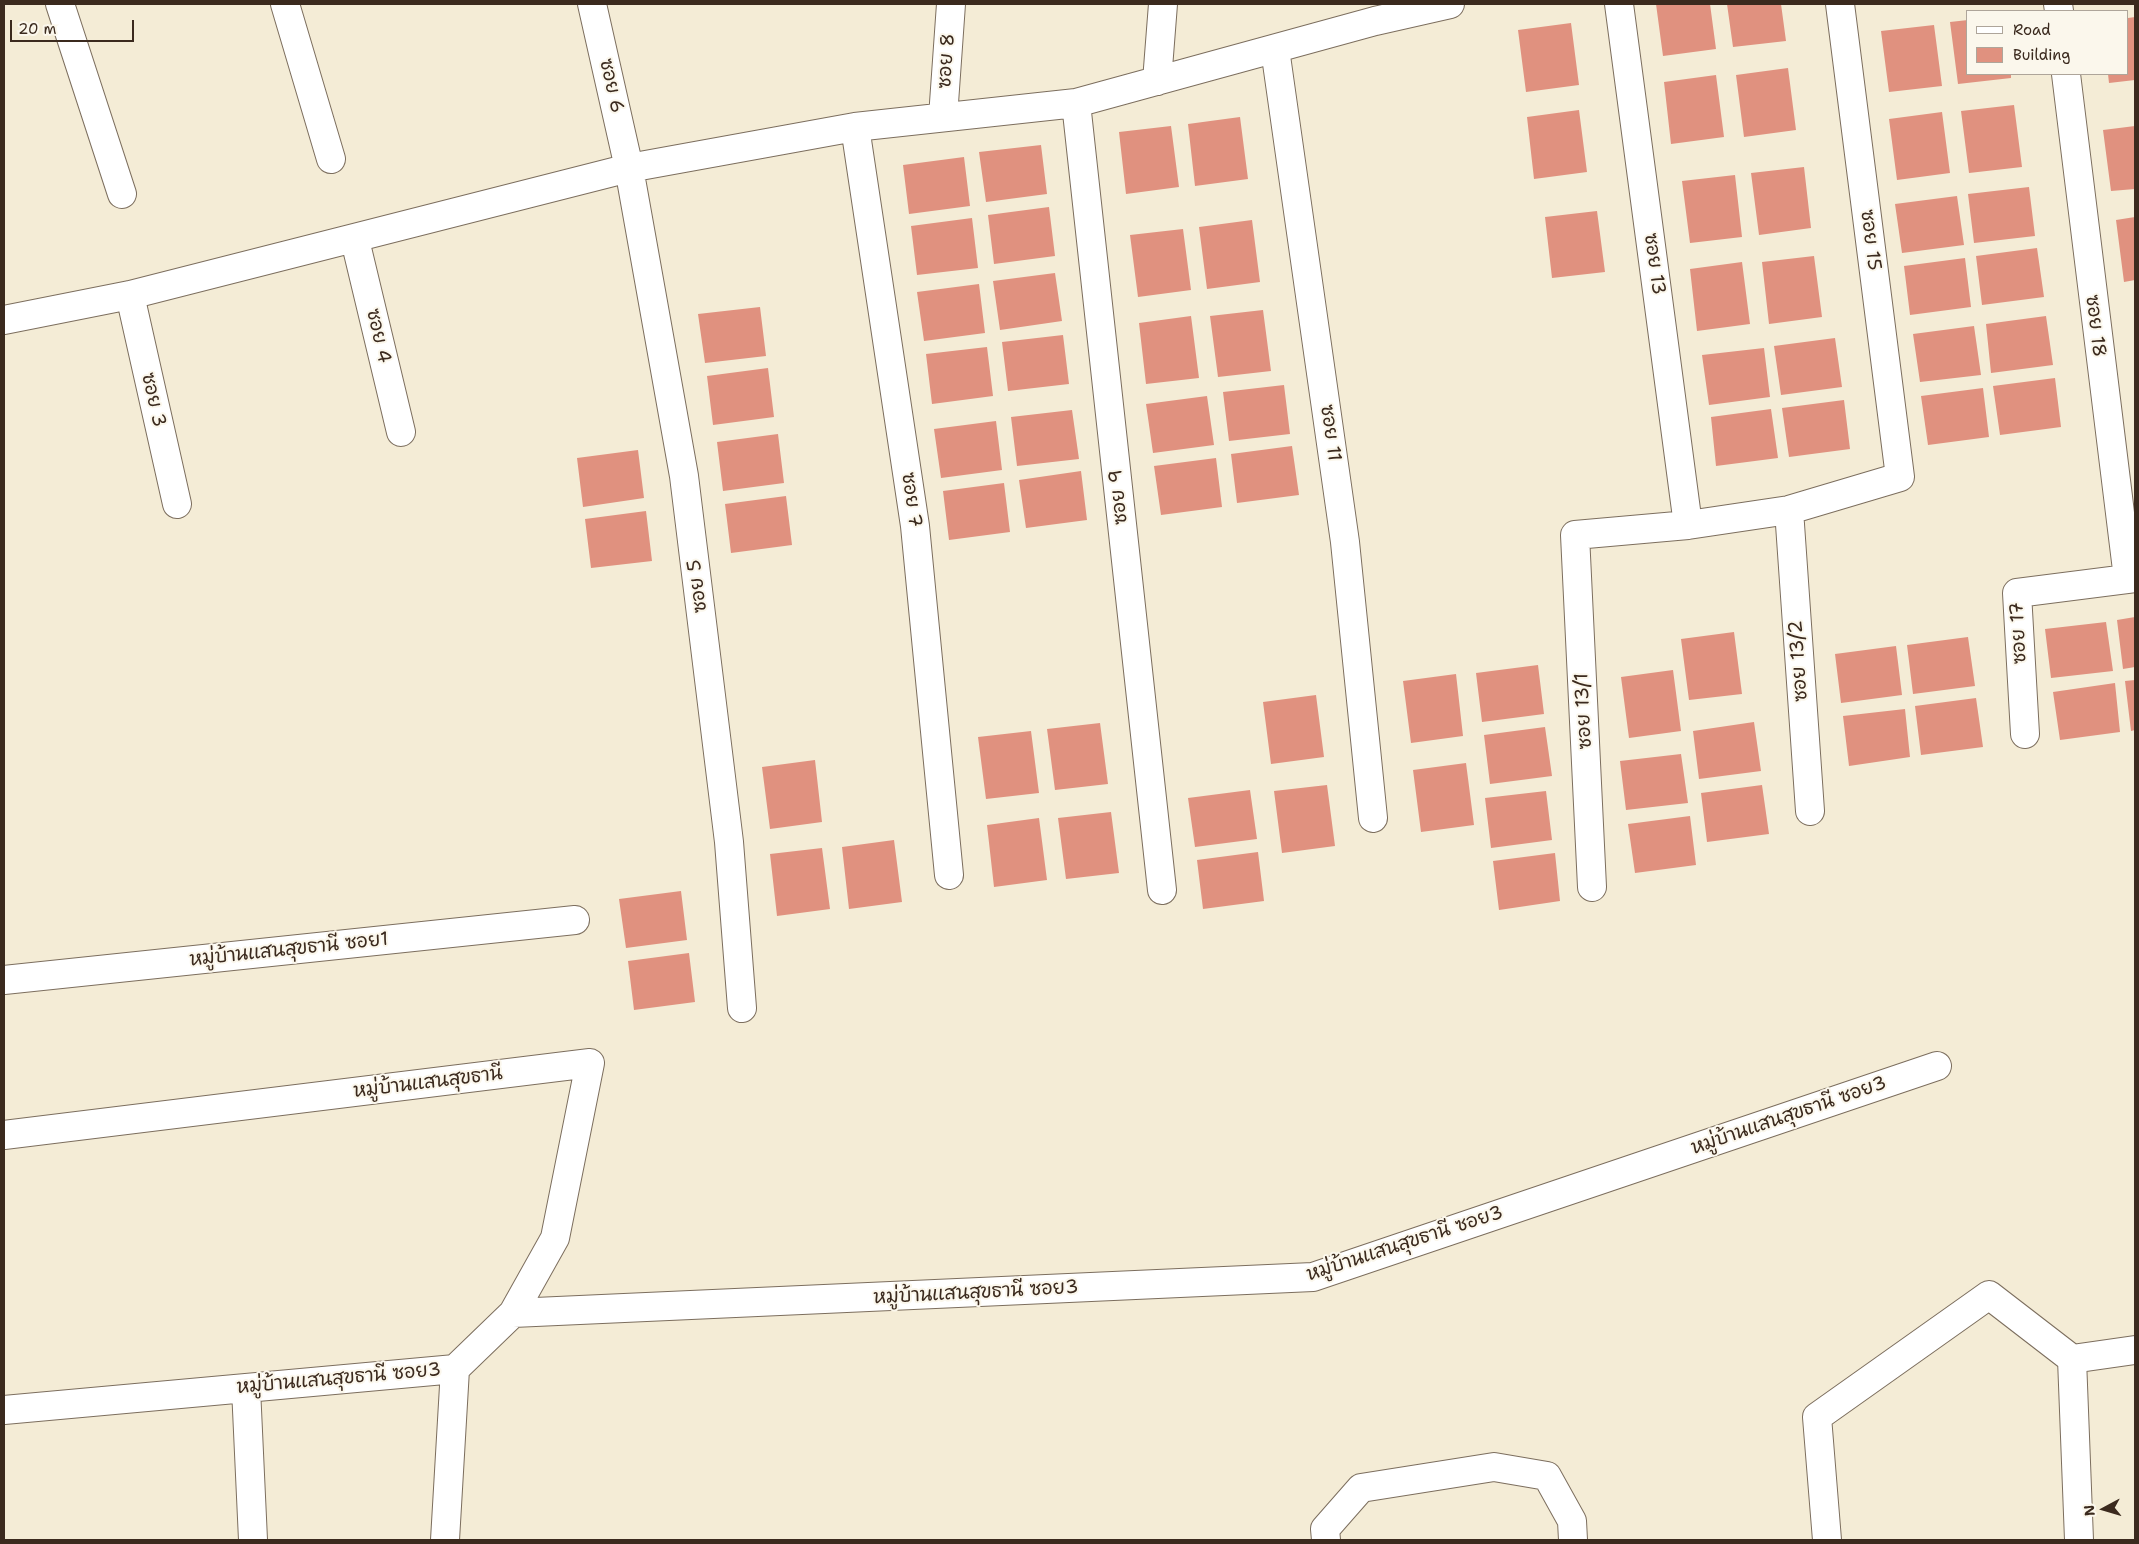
<!DOCTYPE html>
<meta charset="utf-8">
<style>
body{margin:0}
#map{position:relative;width:2139px;height:1544px;overflow:hidden;background:#f4ecd6;font-family:"Shantell Sans",sans-serif}
canvas{display:block}
.frame{position:absolute;inset:0;border:5px solid #3b2a1e;pointer-events:none}
.legend{position:absolute;left:1966px;top:10px;width:162px;height:65px;box-sizing:border-box;background:#fbf7ec;border:1px solid #aea59a;margin:0;padding:6px 9px;list-style:none;font-size:15px;color:#3b2a1e}
.legend li{display:flex;align-items:center;gap:10px;height:25px}
.legend b{width:25px;border:1px solid #aea59a}
.north{position:absolute;left:2079px;top:1484px;width:50px;height:50px;-webkit-text-stroke:4px #fbf7ec;paint-order:stroke;rotate:264deg;font-size:14px;font-weight:700;line-height:20px;text-align:center;color:#3b2a1e}
.north::after{content:'';display:block;margin:auto;width:18px;height:22px;background:#3b2a1e;clip-path:polygon(50% 0,100% 100%,50% 72%,0 100%)}
.scale{position:absolute;left:10px;top:20px;width:124px;height:22px;box-sizing:border-box;border:2px solid #3b2a1e;border-top:0;padding-left:6px;font-size:15px;line-height:18px;white-space:nowrap;color:#3b2a1e;-webkit-text-stroke:4px #fbf7ec;paint-order:stroke}
</style>
<div id="map">
<canvas width="2139" height="1544"></canvas>
<div class="frame"></div>
<ul class="legend">
<li><b style="height:6px;background:#fff"></b>Road</li>
<li><b style="height:14px;background:#e0917f"></b>Building</li>
</ul>
<div class="north">N</div>
<div class="scale">20 m</div>
</div>
<script>
const ctx = document.querySelector('canvas').getContext('2d');
ctx.lineJoin = 'round';
function paint(path, color) {
  ctx.fillStyle = color;
  ctx.fill(path, 'evenodd');
}
function shape(rows) {
  const path = new Path2D();
  for (const r of rows) {
    path.moveTo(r[0], r[1]);
    for (let i = 2; i < r.length; i += 2) path.lineTo(r[i], r[i + 1]);
  }
  return path;
}
function strokePath(path, color, width, dash) {
  ctx.strokeStyle = color;
  ctx.lineWidth = width;
  ctx.lineCap = dash ? 'butt' : 'round';
  ctx.setLineDash(dash || []);
  ctx.stroke(path);
}
function drawText(font, color, halo, rows, align = 'center') {
  ctx.font = font + ' "Shantell Sans","Playpen Sans Thai",sans-serif';
  ctx.lineWidth = 4;
  ctx.setLineDash([]);
  ctx.textBaseline = 'middle';
  ctx.strokeStyle = halo;
  ctx.fillStyle = color;
  for (const [text, x, y, turn = 0] of rows) {
    ctx.save();
    ctx.translate(x, y);
    ctx.rotate((+turn || 0) * Math.PI / 180);
    ctx.textAlign = isNaN(turn) ? turn : align;
    if (halo) ctx.strokeText(text, 0, 0);
    ctx.fillText(text, 0, 0);
    ctx.restore();
  }
}
paint(shape([
 [1656,4,1710,4,1716,49,1663,56],
 [1727,4,1781,4,1786,41,1733,47],
 [2135,17,2135,80,2109,83,2108,74,2128,74,2128,18],
 [1968,20,1968,74,2011,74,2011,78,1958,84,1950,22],
 [1571,23,1579,85,1526,92,1518,30],
 [1934,25,1942,86,1889,92,1881,31],
 [1788,68,1796,130,1744,137,1736,75],
 [1716,75,1724,137,1671,144,1664,82],
 [2014,105,2022,167,1969,173,1961,111],
 [1579,110,1587,172,1534,179,1527,117],
 [1942,112,1950,173,1897,180,1889,119],
 [1240,117,1248,179,1195,186,1188,124],
 [1171,126,1179,187,1126,194,1119,132],
 [2135,126,2135,189,2111,191,2103,130],
 [1041,145,1047,194,986,202,979,152],
 [964,157,970,206,909,214,903,165],
 [1804,167,1811,228,1759,235,1751,173],
 [1735,175,1742,237,1690,243,1682,181],
 [2029,187,2035,236,1974,243,1968,194],
 [1957,196,1964,245,1902,253,1895,204],
 [1049,207,1055,256,994,264,988,215],
 [1597,211,1605,272,1552,278,1545,217],
 [2135,217,2135,280,2124,282,2116,220],
 [972,218,978,268,917,275,911,226],
 [1252,220,1260,282,1207,289,1199,227],
 [1183,229,1191,290,1138,297,1130,235],
 [2037,248,2044,297,1982,305,1976,256],
 [1814,256,1822,317,1769,324,1762,262],
 [1965,258,1971,307,1910,315,1904,266],
 [1742,262,1750,324,1697,331,1690,269],
 [1055,273,1062,321,1000,330,993,281],
 [979,284,985,333,924,341,917,292],
 [760,307,766,356,705,363,698,314],
 [1263,310,1271,371,1218,377,1210,316],
 [1191,316,1199,378,1146,384,1139,323],
 [2046,316,2053,365,1991,373,1986,324],
 [1974,326,1981,375,1920,382,1913,334],
 [1063,335,1069,384,1008,391,1002,342],
 [1835,338,1842,387,1781,395,1774,346],
 [987,347,993,396,932,404,926,354],
 [1764,348,1770,397,1709,405,1702,355],
 [768,368,774,417,713,425,707,376],
 [2055,378,2061,427,2000,435,1993,386],
 [1284,385,1290,434,1229,441,1223,392],
 [1983,388,1989,437,1928,445,1921,396],
 [1207,396,1214,445,1153,453,1146,404],
 [1844,400,1850,449,1789,457,1782,408],
 [1771,409,1778,458,1716,466,1711,417],
 [1072,410,1079,459,1017,466,1011,417],
 [996,421,1002,470,941,478,934,429],
 [778,434,784,483,723,491,717,442],
 [1292,446,1299,495,1237,503,1231,454],
 [638,450,644,498,583,507,577,458],
 [1216,458,1222,507,1161,515,1154,466],
 [1081,471,1087,520,1026,528,1019,480],
 [1004,483,1010,532,949,540,943,491],
 [786,496,792,545,731,553,725,504],
 [646,511,652,561,591,568,585,519],
 [2135,617,2135,667,2123,669,2117,620],
 [2106,622,2113,671,2051,678,2045,629],
 [1734,632,1742,694,1689,700,1681,639],
 [1968,637,1975,686,1913,694,1907,645],
 [1896,646,1902,695,1841,703,1835,654],
 [1538,665,1544,714,1482,722,1476,673],
 [1673,670,1681,731,1629,738,1621,677],
 [1456,674,1463,736,1411,743,1403,681],
 [2135,680,2135,730,2131,731,2125,681],
 [2115,683,2120,732,2060,740,2053,692],
 [1316,695,1324,757,1271,764,1263,702],
 [1976,698,1983,747,1921,755,1915,706],
 [1905,709,1910,757,1849,766,1843,716],
 [1754,722,1761,771,1699,779,1693,731],
 [1100,723,1108,784,1055,790,1047,729],
 [1545,727,1552,776,1490,784,1484,735],
 [1031,731,1039,793,986,799,978,737],
 [1681,754,1688,803,1626,810,1620,761],
 [815,760,822,822,770,829,762,767],
 [1466,763,1474,825,1421,832,1413,770],
 [1327,785,1335,846,1282,853,1274,791],
 [1762,785,1769,834,1707,842,1701,793],
 [1250,790,1257,839,1195,847,1188,798],
 [1546,791,1552,840,1491,848,1485,798],
 [1111,812,1119,873,1066,879,1058,818],
 [1690,816,1696,865,1635,873,1628,824],
 [1039,818,1047,880,994,887,987,825],
 [894,840,902,902,849,909,842,847],
 [822,848,830,909,777,916,770,854],
 [1258,852,1264,901,1203,909,1197,860],
 [1555,853,1560,901,1499,910,1493,861],
 [681,891,687,940,626,948,619,899],
 [689,953,695,1002,634,1010,628,961]
]), '#e0917f');
const minor = shape([
 [60,4,122,194],
 [285,4,331,159],
 [592,4,629,168,684,476,729,842,742,1008],
 [1619,4,1688,525],
 [2058,4,2059,11],
 [1275,49,1345,542,1373,818],
 [2066,74,2128,578],
 [1157,81,1163,4],
 [1076,103,1162,890],
 [943,117,951,4],
 [855,127,915,526,949,875],
 [355,240,401,432],
 [130,295,177,504],
 [4,320,130,295,629,168,855,127,1076,103,1375,21,1450,4],
 [1789,510,1810,811],
 [2025,734,2017,593,2135,578],
 [1592,887,1575,535,1688,525,1789,510,1900,477,1840,4],
 [4,980,575,920],
 [4,1135,590,1063,555,1238,513,1313],
 [2072,1359,2079,1540],
 [246,1388,253,1540],
 [4,1410,455,1369,513,1313,1313,1277,1937,1066],
 [445,1540,455,1369],
 [1326,1540,1325,1529,1361,1488,1494,1467,1547,1476,1572,1521,1573,1540],
 [1827,1540,1817,1417,1989,1295,2072,1359,2135,1350]
]);
strokePath(minor, '#7c6e5e', 30);
strokePath(minor, '#fff', 28);
drawText('19px', '#3b2a1e', '#fbf7ec', [
 ["ซอย 8",947,61,-86],
 ["ซอย 6",611,86,77],
 ["ซอย 15",1870,240,83],
 ["ซอย 13",1654,264,82],
 ["ซอย 18",2095,326,83],
 ["ซอย 4",378,336,77],
 ["ซอย 3",153,400,77],
 ["ซอย 11",1330,433,82],
 ["ซอย 9",1119,497,-96],
 ["ซอย 7",911,500,82],
 ["ซอย 5",698,586,-97],
 ["ซอย 17",2019,633,-93],
 ["ซอย 13/2",1799,661,-94],
 ["ซอย 13/1",1584,711,-93],
 ["หมู่บ้านแสนสุขธานี ซอย1",289,950,-6],
 ["หมู่บ้านแสนสุขธานี",428,1083,-7],
 ["หมู่บ้านแสนสุขธานี ซอย3",1789,1116,-19],
 ["หมู่บ้านแสนสุขธานี ซอย3",1405,1244,-18],
 ["หมู่บ้านแสนสุขธานี ซอย3",976,1293,-3],
 ["หมู่บ้านแสนสุขธานี ซอย3",339,1379,-5]
]);
</script>
